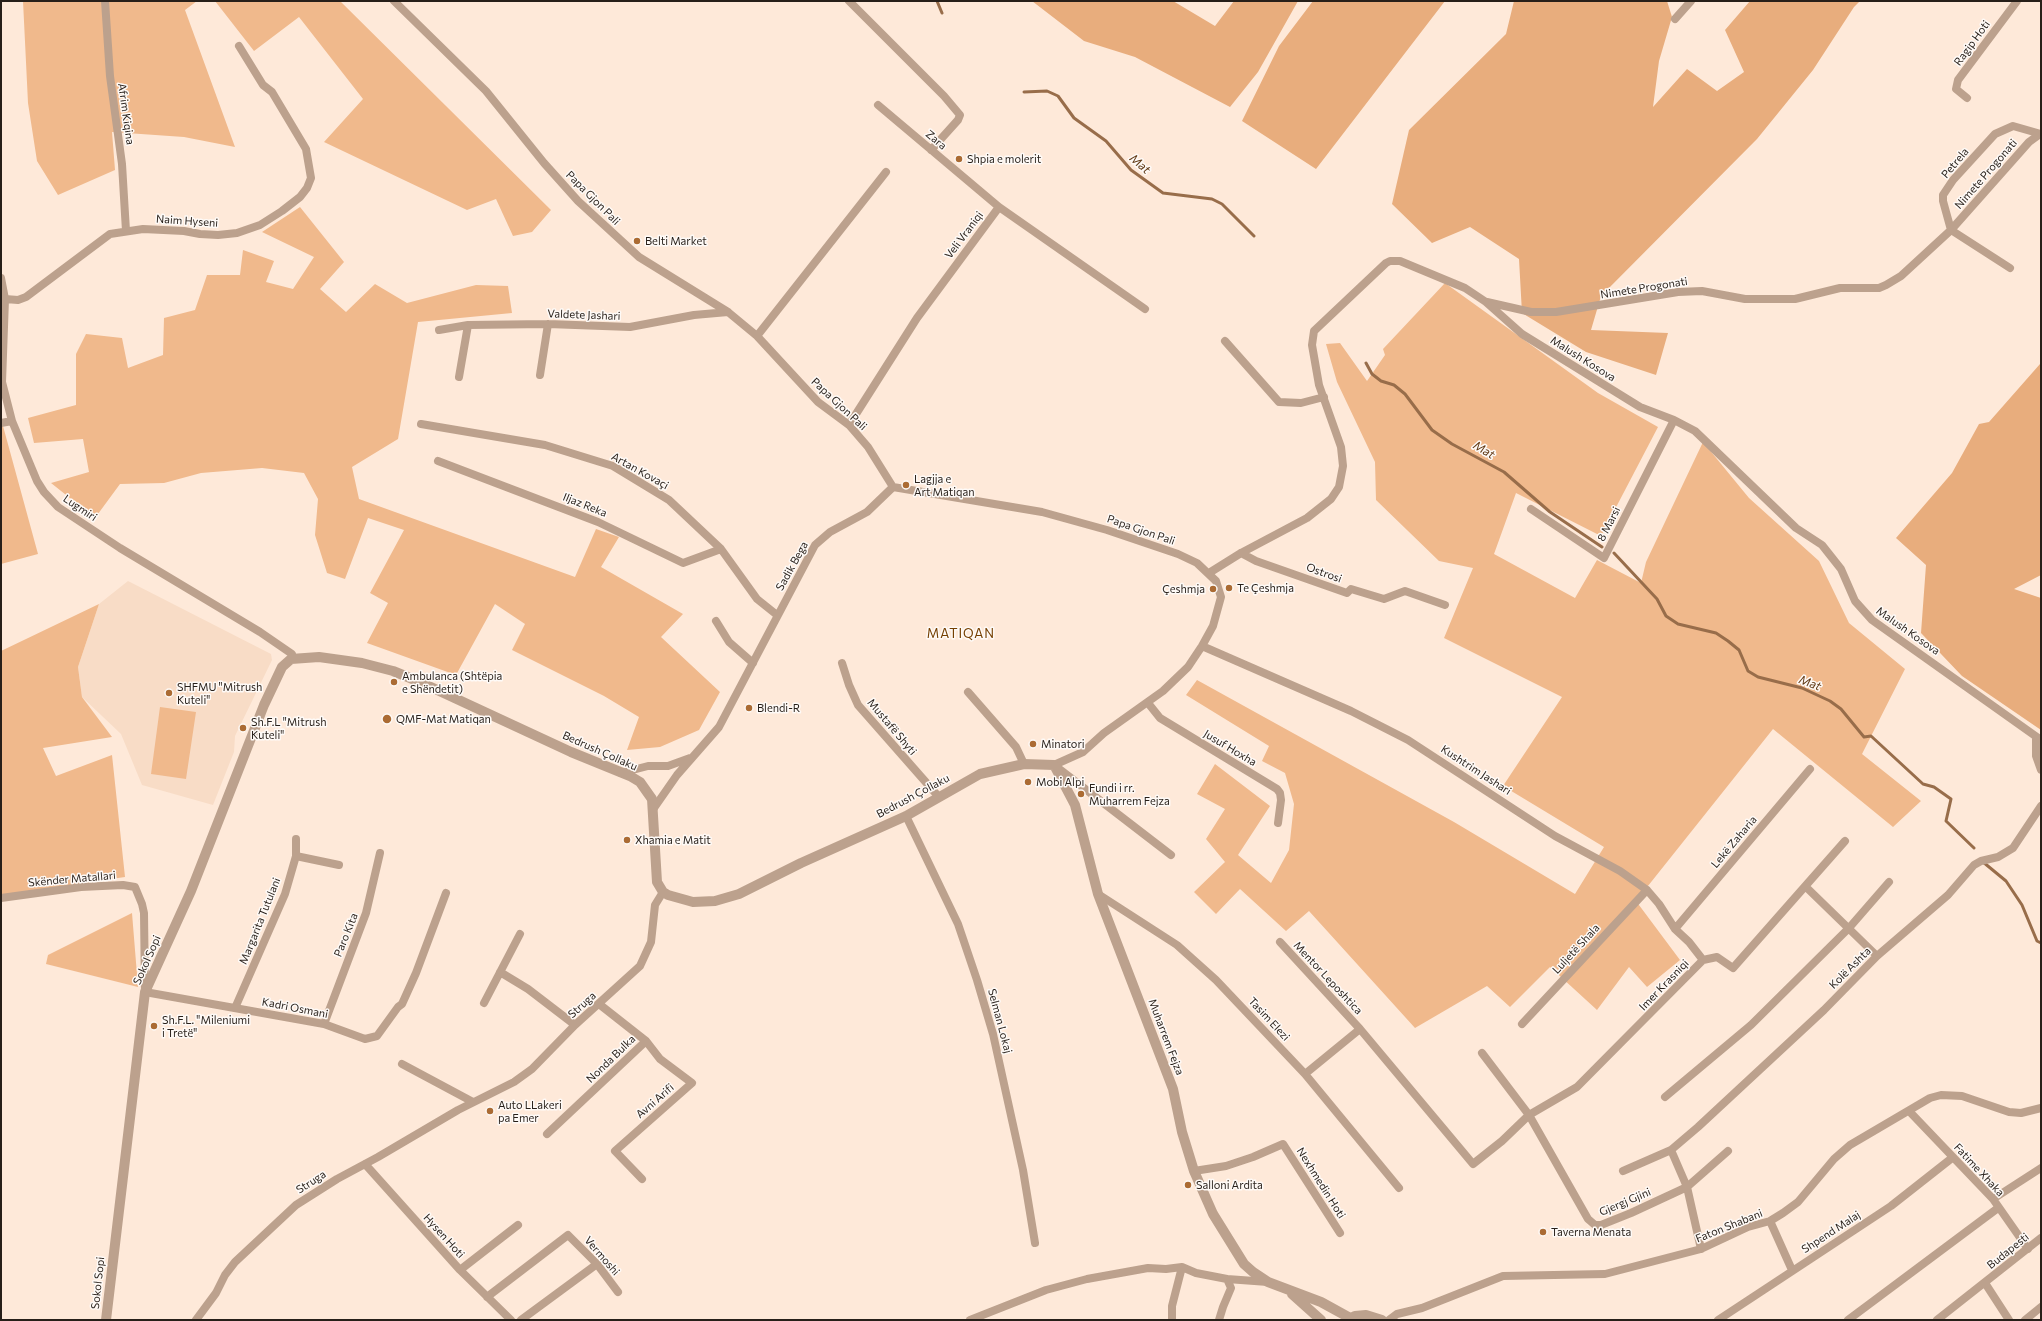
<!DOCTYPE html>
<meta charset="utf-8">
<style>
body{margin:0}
#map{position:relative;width:2042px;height:1321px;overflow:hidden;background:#fee9d9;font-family:Commissioner,sans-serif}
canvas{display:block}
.frame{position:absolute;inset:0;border:2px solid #271f19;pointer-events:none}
</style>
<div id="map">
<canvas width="2042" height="1321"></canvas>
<div class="frame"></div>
</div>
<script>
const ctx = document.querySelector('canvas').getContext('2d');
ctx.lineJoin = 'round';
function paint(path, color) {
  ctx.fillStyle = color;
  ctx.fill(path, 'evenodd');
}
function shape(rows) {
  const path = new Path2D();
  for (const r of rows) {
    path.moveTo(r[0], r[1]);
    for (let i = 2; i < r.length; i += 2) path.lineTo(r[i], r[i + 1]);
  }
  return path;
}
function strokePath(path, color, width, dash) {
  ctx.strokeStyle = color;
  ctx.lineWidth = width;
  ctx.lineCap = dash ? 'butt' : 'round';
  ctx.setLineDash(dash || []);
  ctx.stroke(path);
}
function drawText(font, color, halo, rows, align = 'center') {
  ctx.font = font + ' Commissioner,sans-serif';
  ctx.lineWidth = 3;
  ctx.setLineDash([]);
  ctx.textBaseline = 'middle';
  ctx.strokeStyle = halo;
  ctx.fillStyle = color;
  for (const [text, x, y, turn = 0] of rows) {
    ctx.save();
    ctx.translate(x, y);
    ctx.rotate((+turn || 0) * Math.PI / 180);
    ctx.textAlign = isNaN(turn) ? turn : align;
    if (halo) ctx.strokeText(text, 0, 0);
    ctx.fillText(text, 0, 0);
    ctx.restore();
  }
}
paint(shape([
 [128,581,271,654,272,660,235,736,234,752,213,805,142,785,121,734,82,697,78,667,99,604]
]), '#f8dcc6');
paint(shape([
 [23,1,197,1,185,10,235,147,184,137,112,132,115,170,58,195,37,161,28,103],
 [215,1,340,1,551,210,532,232,513,236,496,199,467,210,324,142,363,99,299,17,254,51],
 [300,207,344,262,320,289,346,312,375,284,407,303,476,285,508,286,512,313,418,322,398,439,352,467,359,499,575,577,596,529,619,537,601,567,683,614,661,637,720,692,699,730,660,747,627,750,639,717,604,696,512,650,525,624,495,604,456,675,367,643,388,603,370,593,404,530,368,518,345,579,327,573,315,535,318,499,304,473,262,468,201,473,164,483,120,484,95,518,51,483,89,472,83,439,34,443,28,418,76,405,76,354,86,334,122,338,128,368,163,355,164,318,195,310,207,275,240,275,243,250,274,261,266,282,293,289,314,257,262,232],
 [1445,283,1598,393,1658,427,1601,536,1516,493,1494,554,1575,598,1597,560,1641,583,1646,562,1703,442,1749,498,1819,561,1849,623,1905,669,1862,754,1921,801,1893,827,1773,729,1636,901,1680,960,1647,987,1629,967,1597,1010,1550,967,1510,1007,1487,986,1415,1028,1309,911,1286,931,1240,889,1216,914,1194,892,1225,862,1206,839,1225,809,1197,794,1215,764,1270,806,1238,855,1271,883,1289,850,1294,804,1285,773,1262,761,1269,746,1186,695,1197,680,1454,822,1575,894,1604,847,1503,786,1562,697,1444,638,1473,568,1439,561,1376,500,1375,462,1337,382,1326,344,1340,343,1367,381,1385,355,1383,349],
 [1,426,3,426,38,554,1,564],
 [99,604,78,667,82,697,112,737,43,748,56,776,112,755,125,877,1,895,1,651],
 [160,707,196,712,186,779,151,774],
 [132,913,138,987,46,964,48,955]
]), '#f0b98c');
paint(shape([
 [1032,1,1173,1,1215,26,1234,1,1298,1,1258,72,1230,107,1135,57,1084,41],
 [1313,1,1445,1,1316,169,1242,121,1279,46],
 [1514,1,1667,1,1672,17,1659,61,1653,107,1687,69,1717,91,1744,72,1725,30,1750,1,1860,1,1854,7,1813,70,1757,139,1601,296,1591,330,1668,333,1656,375,1586,352,1522,313,1519,259,1470,227,1432,243,1392,204,1409,130,1506,34],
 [2040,364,2041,575,2014,589,2041,598,2041,730,1962,676,1921,633,1926,565,1896,538,1952,473,1979,424,1989,422]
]), '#e8ad7d');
strokePath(shape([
 [937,1,942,13],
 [1024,92,1047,91,1058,96,1074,118,1106,141,1131,170,1163,193,1212,199,1222,204,1254,236],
 [1366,363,1372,374,1381,381,1394,385,1405,394,1432,430,1452,444,1504,472,1550,512,1602,547],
 [1614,553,1657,599,1666,616,1678,624,1716,633,1728,641,1739,650,1748,671,1758,677,1802,688,1830,701,1841,709,1864,737,1871,736,1923,784,1934,787,1951,799,1946,821,1974,848],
 [1983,862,2006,881,2022,905,2037,941,2041,943]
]), '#986d4a', 3);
strokePath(shape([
 [105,1,110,76,122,164,126,231],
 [394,1,486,91,544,163,578,201,639,257,728,312,757,336,818,402,849,425,868,447,893,487,1042,512,1107,530,1178,554,1197,563,1216,581,1221,597,1213,626,1202,646,1188,667,1163,691,1104,733,1083,752,1054,765,1171,855],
 [849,1,944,96,960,115,958,120,931,150],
 [1675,19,1691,1],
 [1967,98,1956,89,1958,80,2017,1],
 [878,105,999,207,1145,309],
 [2010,268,1951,230,1943,201,1943,195,1953,180,1995,134,2013,126,2041,134],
 [1,278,5,299,2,382,12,421,37,481,44,492,58,507,120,548,260,632,292,654,291,659],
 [5,299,18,300,26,297,110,234,143,229,184,231,200,234,218,235,237,233,260,225,282,211,300,197,307,188,311,178,306,149,272,92,263,85,239,46],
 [1487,302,1531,312,1556,312,1678,292,1702,291,1745,299,1795,299,1840,288,1879,288,1886,285,1901,276,1951,230,2029,142,2040,134],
 [439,330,468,325,548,324,630,327,694,315,728,312],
 [757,336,886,172],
 [1225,341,1279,402,1301,403,1324,397],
 [540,375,548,324],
 [459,377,468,325],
 [1,423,12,421],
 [421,424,545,445,613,466,669,500,721,549,757,599,777,615],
 [849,425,917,318,999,207],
 [438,461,598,522,683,563,721,549],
 [1531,509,1604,558,1674,420],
 [1241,553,1256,561,1347,593,1351,589,1384,599,1405,591,1445,605],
 [1209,573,1241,553,1307,518,1331,499,1339,487,1343,466,1341,447,1319,385,1312,345,1314,331,1386,263,1390,261,1400,261,1465,288,1486,302,1522,334,1640,407,1674,420,1695,431,1796,528,1822,545,1841,569,1855,601,1872,620,2041,740],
 [716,621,729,642,753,663],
 [1202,646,1351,711,1408,740,1555,836,1620,871,1647,890,1659,904,1675,929,1689,942,1703,960],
 [842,663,849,685,858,705,938,796],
 [968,692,1016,747,1024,764],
 [1148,703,1160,718,1277,789,1280,793,1281,800,1278,823],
 [2036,737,2036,756,2041,770],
 [621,773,648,766,668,766,690,758],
 [654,808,677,775,719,727,815,545,830,532,867,512,893,487],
 [906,816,958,924,977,980,993,1034,1023,1170,1035,1243],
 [296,856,339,865],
 [1806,887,1877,956],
 [1098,894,1177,945,1216,980,1305,1074,1399,1188],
 [1,898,81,887,123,885,135,887,142,904,144,913,145,992,324,1024,365,1039,377,1036,398,1007,402,1004,416,973,446,893],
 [1675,929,1810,769],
 [1280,942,1360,1029,1473,1164,1502,1141,1529,1115,1577,1087,1703,960,1717,957,1733,968,1845,841],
 [500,972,528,989,575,1025],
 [484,1003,520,934],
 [599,1004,646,1041,660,1059,692,1083,615,1151,642,1179],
 [235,1008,285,894,296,856,296,839],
 [324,1024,366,913,380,853],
 [1522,1024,1647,890],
 [1482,1053,1529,1115,1588,1219,1595,1225,1601,1225,1631,1213,1687,1187,1728,1151],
 [402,1064,473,1102],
 [1305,1074,1360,1029],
 [1665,1097,1751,1025,1849,928,1889,882],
 [1909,1111,1993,1199,2028,1249],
 [547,1134,646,1041],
 [1671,1150,1687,1187,1701,1249],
 [365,1164,460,1270,511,1320],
 [1194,1171,1226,1166,1253,1157,1283,1144,1340,1233],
 [1623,1171,1671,1150,1698,1127,1824,1010,1877,956,1948,895,1974,865,1981,861,1998,857,2013,848,2041,806],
 [1993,1199,2041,1168],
 [1770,1221,1792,1270],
 [460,1270,518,1225],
 [1985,1283,2009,1320],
 [487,1297,568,1235,597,1264,618,1292],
 [196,1320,216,1293,225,1275,235,1262,296,1205,337,1179,378,1157,458,1110,514,1082,532,1069,575,1025,640,966,651,942,655,905,663,892],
 [521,1320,597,1264],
 [970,1320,1046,1290,1087,1279,1148,1268,1166,1269,1182,1267,1196,1273,1227,1279],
 [1172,1320,1172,1306,1182,1267],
 [1219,1320,1223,1307,1231,1288,1227,1279,1268,1282],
 [1389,1320,1397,1314,1422,1308,1503,1276,1605,1274,1701,1249,1748,1227,1770,1221,1783,1213,1798,1202,1834,1159,1850,1145,1930,1098,1941,1095,1962,1096,2009,1112,2021,1113,2041,1108],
 [1718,1320,1891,1206,1952,1158],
 [1848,1320,1998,1208],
 [1937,1320,2041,1238],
 [2025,1320,2041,1307]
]), '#bca18d', 8);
strokePath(shape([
 [1292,1294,1321,1320],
 [106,1320,145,992,191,891,264,705,282,667,291,659,319,657,362,663,393,671,420,682,571,752,630,776,640,782,652,799,657,882,663,892,668,895,693,902,715,901,739,894,801,863,906,816,980,774,1024,764,1054,765,1075,805,1098,894,1173,1089,1182,1132,1194,1171,1213,1214,1244,1264,1253,1272,1268,1282,1321,1302,1350,1318],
 [1347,1320,1355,1316,1366,1315,1382,1320]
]), '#bca18d', 10);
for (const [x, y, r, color] of [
 [959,159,4,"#ab6b33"],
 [637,241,4,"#ab6b33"],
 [906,485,4,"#ab6b33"],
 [1229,588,4,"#ab6b33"],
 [1213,589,4,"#ab6b33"],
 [394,682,4,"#ab6b33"],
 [169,693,4,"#ab6b33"],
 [749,708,4,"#ab6b33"],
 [387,719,5,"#ab6b33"],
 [243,728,4,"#ab6b33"],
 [1033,744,4,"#ab6b33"],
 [1028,782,4,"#ab6b33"],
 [1081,794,4,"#ab6b33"],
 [627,840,4,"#ab6b33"],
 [154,1026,4,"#ab6b33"],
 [490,1111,4,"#ab6b33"],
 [1188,1185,4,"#ab6b33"],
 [1543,1232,4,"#ab6b33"]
]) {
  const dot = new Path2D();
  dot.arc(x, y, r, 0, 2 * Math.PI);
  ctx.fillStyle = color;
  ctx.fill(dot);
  strokePath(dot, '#fefaf7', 1.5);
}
drawText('11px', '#271f19', '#fefaf7', [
 ["Ragip Hoti",1972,43,-54],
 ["Afrim Kiqina",126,114,82],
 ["Zara",936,140,40],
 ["Petrela",1955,163,-50],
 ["Nimete Progonati",1986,174,-49],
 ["Papa Gjon Pali",593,198,45],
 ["Naim Hyseni",187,221,4],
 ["Veli Vraniqi",964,235,-53],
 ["Nimete Progonati",1644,288,-9],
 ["Valdete Jashari",584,315,2],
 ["Malush Kosova",1583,359,32],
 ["Papa Gjon Pali",839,404,43],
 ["Artan Kovaçi",640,471,29],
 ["Iljaz Reka",585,505,22],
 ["Lugmiri",80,508,34],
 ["8 Marsi",1609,524,-63],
 ["Papa Gjon Pali",1141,530,19],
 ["Sadik Bega",792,566,-61],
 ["Ostrosi",1324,573,20],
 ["Malush Kosova",1908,631,35],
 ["Mustafë Shyti",892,727,50],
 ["Jusuf Hoxha",1230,748,31],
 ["Bedrush Çollaku",600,751,24],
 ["Kushtrim Jashari",1476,770,33],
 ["Bedrush Çollaku",913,796,-28],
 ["Lekë Zaharia",1734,842,-50],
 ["Skënder Matallari",72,879,-5],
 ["Margarita Tutulani",260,921,-68],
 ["Paro Kita",346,935,-68],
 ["Luljetë Shala",1576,949,-47],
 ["Sokol Sopi",147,960,-66],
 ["Kolë Ashta",1850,968,-45],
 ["Mentor Leposhtica",1328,978,47],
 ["Imer Krasniqi",1664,985,-46],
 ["Struga",582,1005,-42],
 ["Kadri Osmani",295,1008,11],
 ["Tasim Elezi",1269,1019,47],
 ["Selman Lokaj",1000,1021,75],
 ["Muharrem Fejza",1166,1037,69],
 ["Nonda Bulka",611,1059,-44],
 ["Avni Arifi",655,1101,-41],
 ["Fatime Xhaka",1979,1170,47],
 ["Struga",311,1182,-33],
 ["Nexhmedin Hoti",1321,1183,58],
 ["Gjergj Gjini",1625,1202,-23],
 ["Faton Shabani",1729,1226,-22],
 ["Shpend Malaj",1831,1232,-33],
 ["Hysen Hoti",444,1236,48],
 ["Budapesti",2008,1251,-39],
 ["Vermoshi",602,1256,49],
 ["Sokol Sopi",98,1283,-84]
]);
drawText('11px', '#271f19', '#fefaf7', [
 ["Shpia e molerit",967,159],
 ["Belti Market",645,241],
 ["Lagjja e",914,479],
 ["Art Matiqan",914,492],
 ["Te Çeshmja",1237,588],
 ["Çeshmja",1205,589,"right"],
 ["Ambulanca (Shtëpia",402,676],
 ["e Shëndetit)",402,689],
 ["SHFMU \"Mitrush",177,687],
 ["Kuteli\"",177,700],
 ["Blendi-R",757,708],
 ["QMF-Mat Matiqan",396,719],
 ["Sh.F.L \"Mitrush",251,722],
 ["Kuteli\"",251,735],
 ["Minatori",1041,744],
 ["Mobi Alpi",1036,782],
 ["Fundi i rr.",1089,788],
 ["Muharrem Fejza",1089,801],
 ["Xhamia e Matit",635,840],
 ["Sh.F.L. \"Mileniumi",162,1020],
 ["i Tretë\"",162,1033],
 ["Auto LLakeri",498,1105],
 ["pa Emer",498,1118],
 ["Salloni Ardita",1196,1185],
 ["Taverna Menata",1551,1232]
], 'left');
drawText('italic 12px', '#603915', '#fefaf7', [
 ["Mat",1140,164,41],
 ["Mat",1484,450,30],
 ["Mat",1810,683,21]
]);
ctx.letterSpacing = '1px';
drawText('13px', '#753f00', '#fefaf7', [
 ["MATIQAN",961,634]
]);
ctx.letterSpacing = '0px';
</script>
